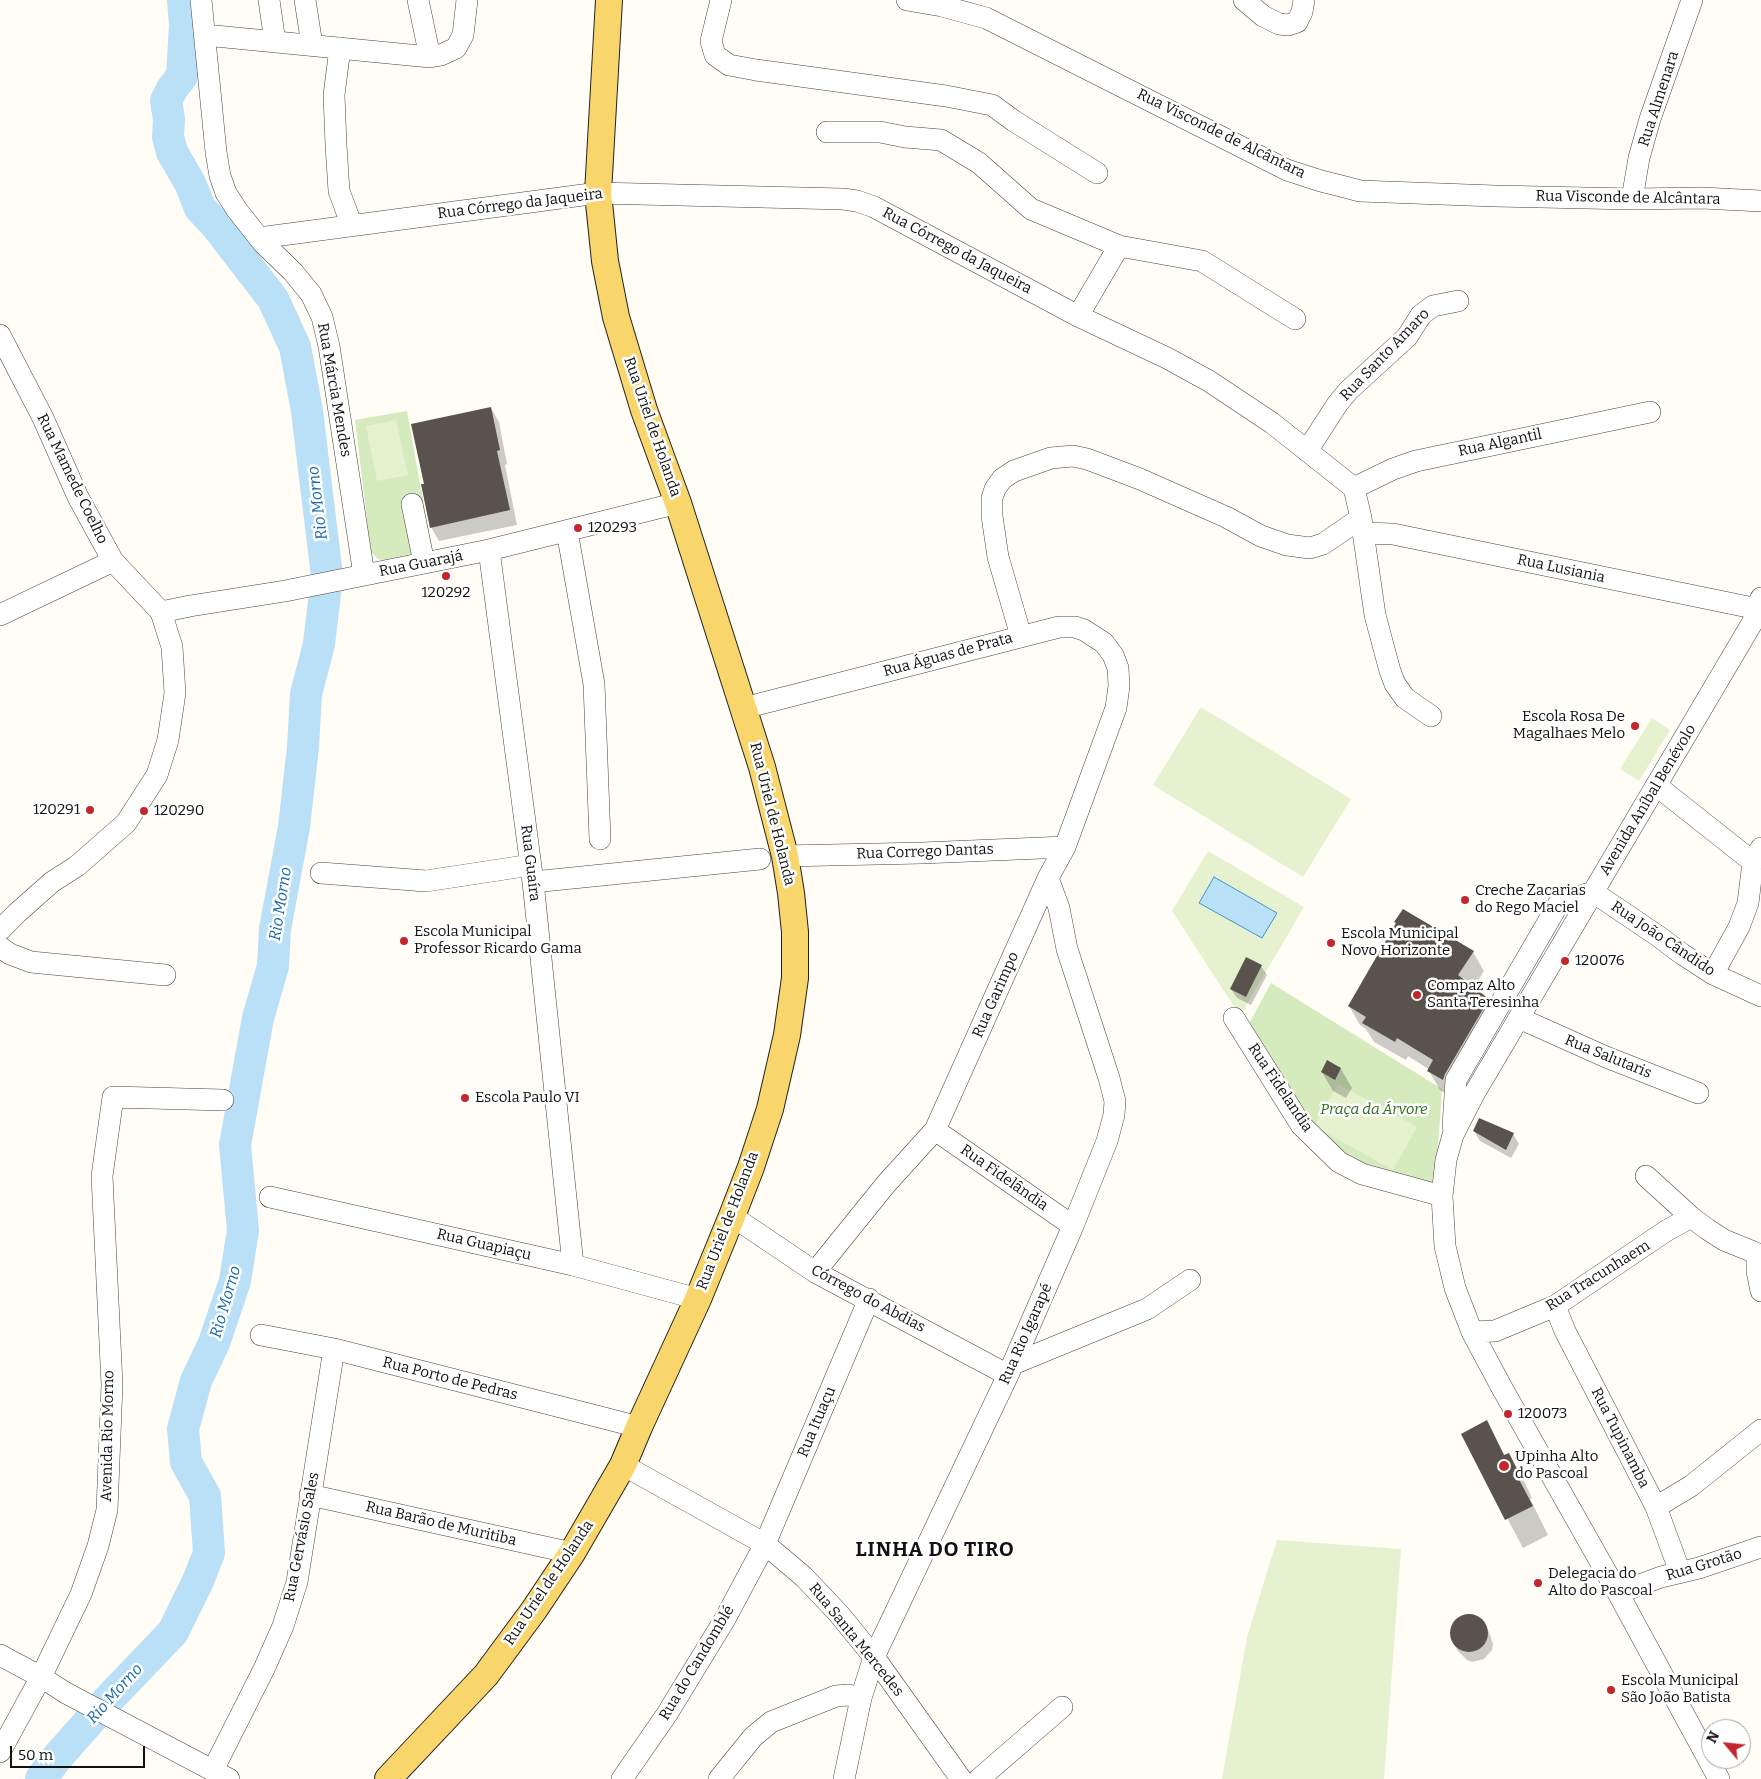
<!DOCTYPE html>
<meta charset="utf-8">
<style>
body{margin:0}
#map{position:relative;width:1761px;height:1779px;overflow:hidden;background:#fffdf5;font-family:Bitter,serif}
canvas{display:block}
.north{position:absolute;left:1701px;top:1719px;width:50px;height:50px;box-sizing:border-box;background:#fff;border:1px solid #a0a0a0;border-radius:50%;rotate:298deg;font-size:14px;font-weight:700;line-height:20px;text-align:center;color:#111}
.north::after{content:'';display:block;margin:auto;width:18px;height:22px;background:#c4262e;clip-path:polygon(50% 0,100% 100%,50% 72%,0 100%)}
.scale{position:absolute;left:10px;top:1746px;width:135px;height:22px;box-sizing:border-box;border:2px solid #111;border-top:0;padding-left:6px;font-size:15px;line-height:18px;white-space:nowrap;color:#111;-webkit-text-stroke:4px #fff;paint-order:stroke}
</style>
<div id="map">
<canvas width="1761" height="1779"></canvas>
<div class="north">N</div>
<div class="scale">50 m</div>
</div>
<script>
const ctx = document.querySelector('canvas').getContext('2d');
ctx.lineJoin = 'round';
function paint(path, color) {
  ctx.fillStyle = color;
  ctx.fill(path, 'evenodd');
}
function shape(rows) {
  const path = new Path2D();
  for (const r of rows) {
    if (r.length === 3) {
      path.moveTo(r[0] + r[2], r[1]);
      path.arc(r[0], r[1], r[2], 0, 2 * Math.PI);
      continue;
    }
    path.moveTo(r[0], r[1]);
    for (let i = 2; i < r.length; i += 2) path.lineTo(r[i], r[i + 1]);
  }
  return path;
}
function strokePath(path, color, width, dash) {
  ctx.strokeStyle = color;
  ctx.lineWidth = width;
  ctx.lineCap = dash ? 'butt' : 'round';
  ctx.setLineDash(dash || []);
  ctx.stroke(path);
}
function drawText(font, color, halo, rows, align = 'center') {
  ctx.font = font + ' Bitter,serif';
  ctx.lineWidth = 5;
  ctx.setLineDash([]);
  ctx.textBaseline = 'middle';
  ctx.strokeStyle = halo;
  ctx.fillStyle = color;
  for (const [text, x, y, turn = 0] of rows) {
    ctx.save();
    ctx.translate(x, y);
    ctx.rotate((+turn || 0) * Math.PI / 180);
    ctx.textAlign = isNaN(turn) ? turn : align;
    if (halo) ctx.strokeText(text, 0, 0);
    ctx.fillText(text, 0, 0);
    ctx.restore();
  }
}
paint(shape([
 [407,411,432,550,384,560,378,559,371,552,355,420],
 [1271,983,1442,1089,1435,1190,1385,1179,1316,1135,1245,1031]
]), '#d5ebbd');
paint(shape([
 [396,420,408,475,377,481,366,426],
 [1201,707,1351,799,1303,877,1153,785],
 [1652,718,1670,730,1639,781,1620,769],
 [1208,851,1304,907,1243,1011,1240,1013,1237,1011,1172,911],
 [1338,1084,1417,1127,1393,1170,1314,1126],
 [1277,1540,1401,1549,1384,1779,1222,1779,1247,1637]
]), '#e6f2cf');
const water = shape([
 [1214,877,1277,913,1262,938,1199,903,1214,877]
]);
paint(water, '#b9e0f7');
strokePath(water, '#3f96cf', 1);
paint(shape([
 [491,408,499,422,507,464,505,465,517,525,439,541,431,527,426,485],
 [1395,922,1473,952,1484,971,1473,988,1488,999,1499,1019,1454,1099,1440,1090,1429,1071,1430,1070,1408,1056,1406,1060,1374,1042,1366,1029,1360,1025,1349,1006,1397,925],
 [1261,966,1267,975,1251,1005,1237,998,1231,989],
 [1341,1069,1352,1088,1346,1098,1333,1091,1322,1072],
 [1480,1119,1513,1134,1519,1144,1511,1158,1480,1141,1474,1131],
 [1486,1422,1505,1456,1508,1455,1525,1483,1532,1498,1530,1499,1548,1535,1523,1548,1463,1435],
 [1468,1615,1479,1618,1489,1632,1493,1644,1492,1650,1484,1659,1472,1662,1467,1660,1458,1651,1452,1641,1451,1629,1457,1619]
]), '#0003');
strokePath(shape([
 [41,1779,55,1760,107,1701,173,1632,198,1581,209,1553,205,1496,186,1462,183,1429,196,1381,214,1343,235,1281,243,1230,235,1145,258,1018,273,966,275,929,294,827,303,747,306,694,319,644,327,576,307,411,295,347,273,299,216,225,200,208,190,183,172,152,168,137,169,119,166,101,172,89,182,76,185,25,183,0]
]), '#b9e0f7', 32);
paint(shape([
 [491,407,500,450,497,451,510,510,430,528,421,484,424,484,411,424],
 [1403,909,1474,951,1458,975,1489,999,1445,1074,1443,1080,1427,1071,1433,1060,1397,1038,1395,1042,1362,1023,1366,1017,1348,1006,1396,923,1394,922],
 [1246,957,1262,965,1246,997,1230,989],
 [1327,1060,1341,1068,1335,1080,1321,1072],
 [1479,1118,1514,1133,1506,1150,1473,1131],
 [1487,1420,1504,1455,1509,1453,1517,1469,1514,1470,1533,1506,1505,1520,1461,1434],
 [1469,1633,19]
]), '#5a524d');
const minor = shape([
 [201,0,216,152,220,176,226,193,237,210,263,243,293,272,311,294,322,317,329,346,364,575],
 [269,0,275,42],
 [305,0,312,45],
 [418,0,430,57],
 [721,0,711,41,715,55,729,65,756,70,946,96,992,105,1014,121,1097,173],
 [907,0,942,6,986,18,1287,170,1321,181,1345,187,1360,191,1495,196,1632,199,1702,198,1761,201],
 [1244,0,1263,16,1279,24,1288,25,1297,22,1302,12,1304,0],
 [205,35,430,57,441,55,456,48,463,35,467,0],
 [340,48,334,95,336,145,339,191,352,226],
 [827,132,880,132,905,137,941,140,979,163,1031,209,1119,246,1202,261,1295,319],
 [1632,199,1639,158,1650,119,1692,0],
 [259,238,598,193,843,199,857,201,874,207,1078,316,1167,358,1209,381,1272,423,1354,488,1361,518,1375,615,1390,671,1395,684,1405,698,1431,716],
 [1078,316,1119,246],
 [0,335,43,418,78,497,113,561,161,612,172,647,175,693,168,740,157,775,126,823,77,866,52,882,17,913,0,930],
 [1307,451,1338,403,1349,390,1407,337,1421,315,1433,306,1458,301],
 [1354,488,1393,469,1416,461,1650,412],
 [412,504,424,563],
 [567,531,594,684,600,839],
 [1363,533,1393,534,1758,609],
 [489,550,533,882,573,1265],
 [161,612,190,606,285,591,489,550,678,503],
 [0,615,113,561],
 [1021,636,998,557,992,516,992,498,995,489,1002,479,1014,471,1051,458,1073,456,1087,459,1140,479,1226,517,1261,536,1287,545,1310,548,1323,544,1361,518],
 [744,708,1059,627,1075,627,1084,630,1104,643,1113,655,1118,668,1119,686,1116,708,1065,847,1048,878,935,1130,886,1184,815,1272],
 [1657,786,1753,862],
 [785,856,922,853,1065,847],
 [321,873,426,881,531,865],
 [533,882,760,859],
 [0,947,10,954,31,962,165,975],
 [1713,974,1739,927,1748,903,1753,862,1761,848],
 [1234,1018,1301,1125,1339,1162,1362,1174,1442,1196],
 [1519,1018,1606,1057,1698,1093],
 [1453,1126,1456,1080,1559,903,1593,892,1658,936,1682,954,1713,974,1761,996],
 [935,1130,1073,1226],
 [1646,1176,1691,1217,1707,1229,1724,1240,1761,1255],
 [270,1197,573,1265,698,1299],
 [732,1216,815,1272,1008,1375],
 [1757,1254,1757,1271,1761,1291],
 [1555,1306,1565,1331,1656,1507,1680,1572],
 [1472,1332,1495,1331,1555,1306,1666,1231,1691,1217],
 [261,1335,334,1349,639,1427],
 [1013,1364,1147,1309,1190,1280],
 [623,1465,765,1544,804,1577,839,1614,874,1657,961,1779],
 [310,1495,572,1553],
 [1656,1507,1691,1486,1761,1430],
 [1618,1593,1661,1577,1699,1568,1761,1547],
 [0,1655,41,1677,66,1693,229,1779],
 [0,1752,41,1677,81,1594,98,1546,107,1510,112,1385,102,1176,113,1097,223,1100],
 [213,1770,264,1669,283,1626,297,1582,334,1349],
 [622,1779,667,1714,725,1619,765,1544,869,1299],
 [719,1779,753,1737,771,1722,836,1696,848,1695,861,1698],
 [844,1779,861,1698,874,1657,1008,1375,1073,1226,1107,1141,1114,1115,1115,1101,1109,1078,1067,949,1059,908,1048,878],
 [979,1779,1062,1707],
 [1719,1779,1618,1593,1502,1388,1472,1332,1455,1288,1445,1246,1442,1196,1446,1160,1453,1135,1474,1094,1755,618,1761,598]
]);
const major = shape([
 [388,1779,486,1675,534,1610,572,1553,623,1465,639,1427,698,1299,732,1216,751,1167,770,1109,787,1035,795,978,795,932,791,893,785,856,762,767,678,503,644,410,616,317,605,261,598,193,609,0]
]);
strokePath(minor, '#444', 22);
strokePath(major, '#222', 28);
strokePath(minor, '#fff', 21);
strokePath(major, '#f9d66b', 26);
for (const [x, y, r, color] of [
 [578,528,5,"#c4262e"],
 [446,576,5,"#c4262e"],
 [1635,726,5,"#c4262e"],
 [90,810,5,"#c4262e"],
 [144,811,5,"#c4262e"],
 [1465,900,5,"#c4262e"],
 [404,941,5,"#c4262e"],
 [1331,943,5,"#c4262e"],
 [1565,961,5,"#c4262e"],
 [1417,995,5,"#c4262e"],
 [465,1098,5,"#c4262e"],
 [1508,1414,5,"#c4262e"],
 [1504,1466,6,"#c4262e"],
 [1538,1583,5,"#c4262e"],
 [1611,1690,5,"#c4262e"]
]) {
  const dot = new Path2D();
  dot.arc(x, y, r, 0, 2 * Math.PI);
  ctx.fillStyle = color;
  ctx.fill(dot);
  strokePath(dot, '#fff', 2);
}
drawText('15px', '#111', '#fff', [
 ["Rua Almenara",1659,99,-72],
 ["Rua Visconde de Alcântara",1221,134,26],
 ["Rua Visconde de Alcântara",1628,198,1],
 ["Rua Córrego da Jaqueira",520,204,-7],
 ["Rua Córrego da Jaqueira",957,251,28],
 ["Rua Santo Amaro",1385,355,-46],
 ["Rua Márcia Mendes",334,390,80],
 ["Rua Uriel de Holanda",652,427,71],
 ["Rua Algantil",1500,443,-12],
 ["Rua Mamede Coelho",72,479,64],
 ["Rua Guarajá",421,564,-11],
 ["Rua Lusiania",1561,569,12],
 ["Rua Águas de Prata",948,655,-15],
 ["Avenida Aníbal Benévolo",1648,800,-59],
 ["Rua Uriel de Holanda",772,814,76],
 ["Rua Corrego Dantas",925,852,-2],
 ["Rua Guaíra",530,863,83],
 ["Rua João Cândido",1663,939,34],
 ["Rua Garimpo",996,995,-66],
 ["Rua Salutaris",1608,1057,22],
 ["Rua Fidelandia",1280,1088,56],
 ["Rua Fidelândia",1004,1178,35],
 ["Rua Uriel de Holanda",728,1221,-69],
 ["Rua Guapiaçu",484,1245,13],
 ["Rua Tracunhaem",1598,1276,-32],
 ["Córrego do Abdias",868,1299,28],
 ["Rua Rio Igarapé",1026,1334,-66],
 ["Rua Porto de Pedras",450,1379,14],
 ["Rua Ituaçu",817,1422,-67],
 ["Avenida Rio Morno",108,1436,-89],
 ["Rua Tupinamba",1620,1438,63],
 ["Rua Barão de Muritiba",441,1524,13],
 ["Rua Gervásio Sales",302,1537,-79],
 ["Rua Grotão",1704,1565,-17],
 ["Rua Uriel de Holanda",549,1583,-56],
 ["Rua Santa Mercedes",856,1640,51],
 ["Rua do Candomblé",697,1663,-59]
]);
drawText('15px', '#111', '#fff', [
 ["120293",588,528],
 ["120292",446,593,"center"],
 ["Escola Rosa De",1625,717,"right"],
 ["Magalhaes Melo",1625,734,"right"],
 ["120291",80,810,"right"],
 ["120290",154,811],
 ["Creche Zacarias",1475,891],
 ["do Rego Maciel",1475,908],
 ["Escola Municipal",414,932],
 ["Professor Ricardo Gama",414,949],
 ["Escola Municipal",1341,934],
 ["Novo Horizonte",1341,951],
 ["120076",1575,961],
 ["Compaz Alto",1427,986],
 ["Santa Teresinha",1427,1003],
 ["Escola Paulo VI",475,1098],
 ["120073",1518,1414],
 ["Upinha Alto",1515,1457],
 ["do Pascoal",1515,1474],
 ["Delegacia do",1548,1574],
 ["Alto do Pascoal",1548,1591],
 ["Escola Municipal",1621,1681],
 ["São João Batista",1621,1698]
], 'left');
drawText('italic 15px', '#2f6b1f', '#fff', [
 ["Praça da Árvore",1374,1110]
]);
drawText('italic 16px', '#1768a6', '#fff', [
 ["Rio Morno",318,503,-97],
 ["Rio Morno",281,904,-81],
 ["Rio Morno",226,1302,-74],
 ["Rio Morno",115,1694,-48]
]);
ctx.letterSpacing = '1px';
drawText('bold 20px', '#111', '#fff', [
 ["LINHA DO TIRO",935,1550]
]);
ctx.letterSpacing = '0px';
</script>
